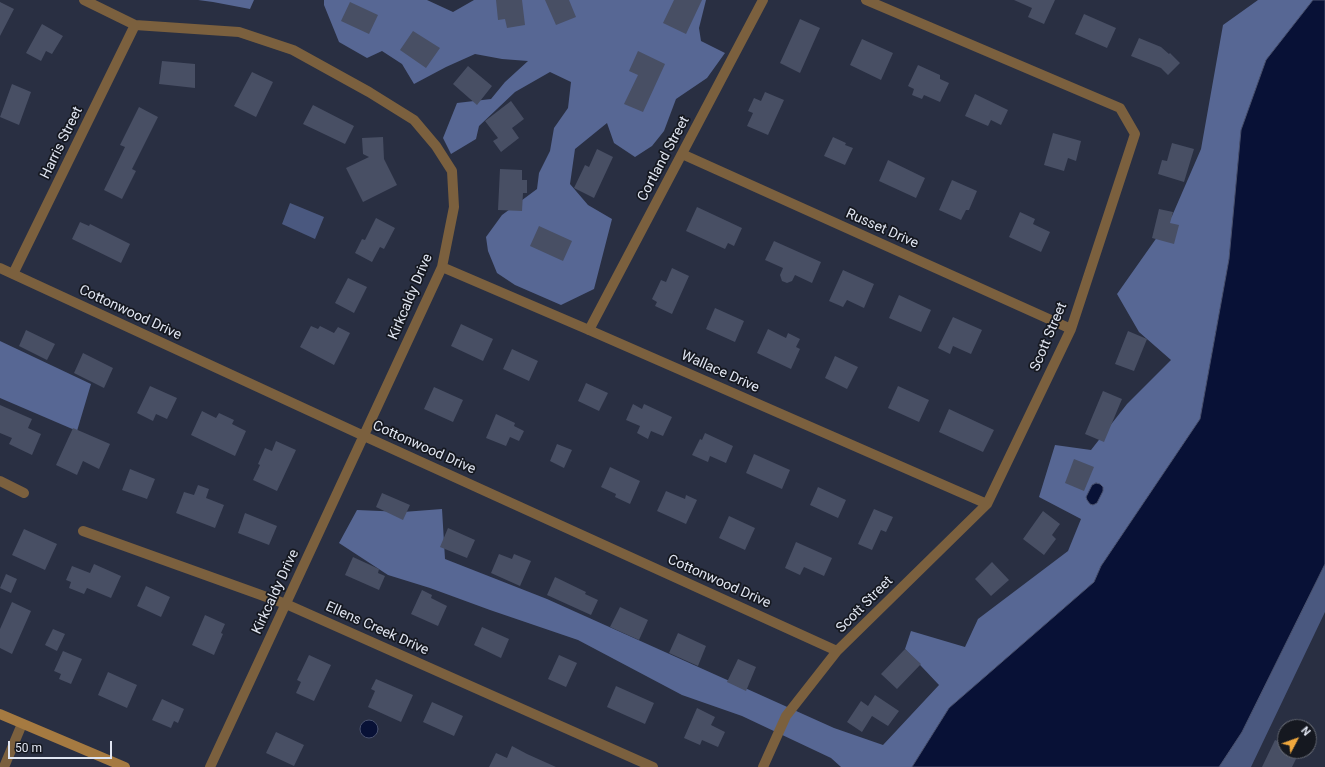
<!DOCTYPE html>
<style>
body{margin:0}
#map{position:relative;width:1325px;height:767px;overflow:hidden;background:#292f42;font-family:Roboto,sans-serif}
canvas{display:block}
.north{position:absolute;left:1277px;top:719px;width:40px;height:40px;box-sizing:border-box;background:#151820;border:1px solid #666a74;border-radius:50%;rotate:49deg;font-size:11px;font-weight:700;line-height:16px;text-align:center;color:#e0e5f1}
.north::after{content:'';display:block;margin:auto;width:14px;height:18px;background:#efa73d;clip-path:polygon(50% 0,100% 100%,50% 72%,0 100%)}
.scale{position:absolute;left:8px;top:741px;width:104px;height:18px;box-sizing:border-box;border:2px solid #e0e5f1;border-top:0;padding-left:5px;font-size:12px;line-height:14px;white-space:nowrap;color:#e0e5f1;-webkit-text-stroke:3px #151820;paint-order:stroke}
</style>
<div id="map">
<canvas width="1325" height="767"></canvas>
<div class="north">N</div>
<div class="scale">50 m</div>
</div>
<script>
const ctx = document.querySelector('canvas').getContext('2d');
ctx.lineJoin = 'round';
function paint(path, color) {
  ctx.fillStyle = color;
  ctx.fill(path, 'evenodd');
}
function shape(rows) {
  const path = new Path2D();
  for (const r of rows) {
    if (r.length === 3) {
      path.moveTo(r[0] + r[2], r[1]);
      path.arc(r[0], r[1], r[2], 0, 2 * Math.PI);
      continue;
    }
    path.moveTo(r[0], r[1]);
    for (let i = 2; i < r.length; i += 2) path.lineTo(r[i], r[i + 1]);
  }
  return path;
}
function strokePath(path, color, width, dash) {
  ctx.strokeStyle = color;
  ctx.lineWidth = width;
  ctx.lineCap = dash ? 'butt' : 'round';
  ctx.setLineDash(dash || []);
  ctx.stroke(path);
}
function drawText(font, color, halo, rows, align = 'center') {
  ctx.font = font + ' Roboto,sans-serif';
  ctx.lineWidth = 3.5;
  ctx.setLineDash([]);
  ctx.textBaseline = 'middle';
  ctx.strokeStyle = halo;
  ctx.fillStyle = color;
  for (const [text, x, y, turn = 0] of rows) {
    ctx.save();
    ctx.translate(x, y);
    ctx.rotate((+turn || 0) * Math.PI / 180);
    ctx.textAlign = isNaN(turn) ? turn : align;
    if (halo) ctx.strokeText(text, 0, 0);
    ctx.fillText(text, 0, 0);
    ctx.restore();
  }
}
paint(shape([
 [290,203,324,217,315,239,282,224],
 [1325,564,1325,612,1251,767,1219,767,1242,732]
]), '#4a587f');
paint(shape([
 [198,0,254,0,250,9,213,2],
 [324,0,427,0,453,12,474,0,706,0,699,28,701,41,725,53,707,78,676,99,664,131,652,146,635,157,614,143,607,123,575,149,570,184,588,205,612,219,594,289,561,305,515,285,497,273,488,251,486,237,502,215,537,189,539,173,550,151,554,128,568,108,571,82,550,72,515,92,479,126,476,139,451,154,443,138,457,103,491,99,505,82,528,61,502,59,475,54,446,67,414,84,402,64,382,51,367,58,339,42,324,5],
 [1258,0,1313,0,1266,60,1241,130,1229,259,1200,419,1101,566,1094,582,949,708,912,767,841,767,831,758,742,716,682,695,578,640,490,610,430,588,388,575,339,543,357,510,403,512,442,509,445,559,547,599,834,728,883,745,939,685,905,649,911,631,965,647,978,619,1068,551,1081,519,1039,497,1055,445,1091,450,1127,404,1171,360,1139,332,1117,294,1172,216,1201,149,1223,25],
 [0,341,91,384,77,431,0,398]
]), '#576794');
const water = shape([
 [1313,0,1325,0,1325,564,1242,732,1219,767,912,767,949,708,1094,582,1101,566,1200,419,1229,259,1241,130,1266,60,1313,0],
 [1096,483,1100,484,1103,487,1103,491,1097,503,1093,505,1090,504,1087,500,1086,497,1092,485,1096,483],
 [369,729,9]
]);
paint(water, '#081136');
strokePath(water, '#49516e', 1);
paint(shape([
 [496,0,522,0,525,25,507,28,505,19,498,20],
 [545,0,569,0,576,17,556,25],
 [674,0,702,0,686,34,663,23],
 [1014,0,1055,0,1044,24,1028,17,1032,8],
 [0,2,14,9,0,36],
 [350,2,378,15,369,34,341,21],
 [1084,14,1116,28,1107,48,1075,34],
 [800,19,820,28,800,73,780,63],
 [42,24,63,36,52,54,46,51,41,61,26,53],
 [413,31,440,48,426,68,400,50],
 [1139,38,1161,47,1169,54,1170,53,1180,63,1168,75,1161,68,1131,56],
 [862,39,893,53,881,80,850,65],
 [638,51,665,64,643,112,624,104,638,75,629,71],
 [162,61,195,64,195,88,159,84],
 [918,65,940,75,940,79,949,83,940,102,924,95,922,99,912,95,914,89,908,86],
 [468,66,492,86,477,105,453,84],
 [252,72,273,82,256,117,234,106],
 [12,84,31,92,19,125,0,117],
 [765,92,784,100,768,135,747,126,753,113,748,111,754,98,761,101],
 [975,94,1008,110,1001,125,991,120,988,126,965,116],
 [511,101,524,119,512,128,519,138,501,152,493,141,498,138,485,121],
 [313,105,354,126,345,144,303,124],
 [139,107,158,117,132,169,136,171,122,199,104,190,125,147,120,145],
 [1053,133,1081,141,1076,161,1068,158,1064,171,1044,165],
 [383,137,384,159,397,185,363,202,346,168,369,157,363,154,362,138],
 [833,137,846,143,845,145,853,148,845,165,824,156],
 [1172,143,1194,149,1184,182,1158,174,1162,160,1167,161],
 [597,149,613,157,594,198,574,188,585,165,589,167],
 [888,160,925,178,916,198,879,181],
 [500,169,522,170,522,180,527,180,527,193,523,193,522,211,498,210],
 [952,180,977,191,969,210,966,210,961,220,939,210],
 [697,207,742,228,734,246,728,243,725,249,686,231],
 [1159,209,1173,212,1170,223,1179,225,1174,244,1152,238],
 [1020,212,1035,219,1033,224,1050,232,1041,252,1009,237],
 [376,218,395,228,384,249,380,247,372,262,355,253,362,239,365,240],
 [80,222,89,226,90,224,130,244,121,263,72,239],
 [539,226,572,241,563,261,530,246],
 [774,241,821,262,812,283,795,275,792,281,787,283,782,281,780,275,783,268,765,260],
 [672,268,689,276,672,314,655,306,657,302,652,299,661,280,666,282],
 [843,270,874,284,864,308,847,300,843,307,829,301],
 [348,278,367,287,354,313,335,303],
 [899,295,931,310,921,332,889,318],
 [715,308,744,321,735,342,706,329],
 [953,317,982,330,971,354,953,346,950,354,938,348],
 [461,324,493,339,483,361,451,346],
 [311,326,318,329,320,326,334,333,338,327,350,333,334,365,300,347],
 [768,329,786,338,788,333,800,339,796,347,800,349,791,369,757,353],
 [26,330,55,344,47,360,19,346],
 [1128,331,1147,339,1134,371,1115,364],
 [512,349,538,361,529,381,503,369],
 [83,353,113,368,104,388,74,373],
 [835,356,858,367,847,389,825,378],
 [586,383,608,393,599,411,578,401],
 [150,386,177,398,167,419,156,414,153,421,137,413],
 [898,386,929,400,919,422,888,408],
 [434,387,463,400,453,422,424,409],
 [1103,391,1122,399,1104,442,1085,434],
 [633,404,642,409,644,404,672,417,663,436,651,431,648,439,637,433,640,426,626,420],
 [0,405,32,419,28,428,41,434,32,455,9,444,12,438,0,433],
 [949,409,994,430,983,452,939,432],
 [202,411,216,418,219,413,234,420,232,424,246,431,235,456,191,435],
 [496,414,515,423,514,426,524,431,519,441,510,437,506,446,486,438],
 [73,428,110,444,99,469,83,461,77,475,56,465],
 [705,433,733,446,726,463,710,456,708,462,692,455,700,439,702,440],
 [276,441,296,450,277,491,253,480,260,465,258,464,265,448,272,451],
 [557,444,572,450,564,468,550,461],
 [754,454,790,470,782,489,746,473],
 [1074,459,1094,467,1084,491,1065,483],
 [610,467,640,481,630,504,615,497,616,494,601,487],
 [130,469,155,479,147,499,122,490],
 [198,485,209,489,206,498,224,505,215,528,176,513,184,492,194,495],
 [818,487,846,500,838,518,810,505],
 [666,491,685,499,686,495,697,500,686,524,657,511],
 [382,493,410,505,403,520,376,507],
 [874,509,893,517,886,532,881,530,872,550,858,544],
 [1043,511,1060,524,1052,535,1056,539,1044,555,1023,539],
 [245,513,277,526,269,545,238,533],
 [729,516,755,528,745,550,719,538],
 [448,528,475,540,467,558,440,547],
 [24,529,57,544,45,570,12,555],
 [796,542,832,558,824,576,804,567,800,575,785,568],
 [499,554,512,559,514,554,531,561,520,586,491,573],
 [353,557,379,569,378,573,385,576,379,590,345,575],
 [992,562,1009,580,991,596,975,579],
 [94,564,121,576,111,598,87,588,84,594,69,588,71,582,66,580,72,566,90,573],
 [6,574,17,579,11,593,0,588],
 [555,577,586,592,585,594,598,600,591,615,547,595],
 [146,586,170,597,161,617,137,606],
 [422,590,432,595,431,598,447,606,438,626,411,614],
 [12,602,31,611,12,654,0,648,0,629],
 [620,607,648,620,639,640,610,627],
 [205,615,225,624,221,633,223,634,214,655,192,645],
 [482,627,509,639,501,658,474,645],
 [53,629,65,634,57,651,45,645],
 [678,633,706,646,698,666,669,653],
 [905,649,921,664,897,689,881,674],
 [63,651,82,659,71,684,59,679,61,674,54,671],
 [309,655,331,665,314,701,296,693,301,682,297,680],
 [559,655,577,663,566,687,548,679],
 [738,659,756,667,746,691,727,682],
 [108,672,137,685,127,708,98,695],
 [376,679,413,695,401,722,368,707,375,691,371,689],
 [616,686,654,703,645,724,607,707],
 [875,695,899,711,888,726,872,716,862,732,847,722,861,701,868,706],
 [162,699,184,709,178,723,174,721,171,728,152,720],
 [432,702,463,716,454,736,423,722],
 [697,708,715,717,711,725,725,732,718,747,702,740,700,745,684,738],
 [276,732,304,745,294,766,266,753],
 [1275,740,1285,744,1285,751,1300,751,1292,767,1262,767],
 [512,746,527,754,556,767,489,767,496,753,507,758]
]), '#484f64');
strokePath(shape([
 [84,0,135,25,239,32,293,50,369,92,414,120,436,146,452,171,454,207,442,267,210,767],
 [682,154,1071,329],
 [442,267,589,330,987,504],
 [0,268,364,436,837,651],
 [13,274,135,25],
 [589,330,763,0],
 [0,481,24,493],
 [83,531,286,604,653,767],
 [4,767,22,724],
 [763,767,786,716,837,651,987,504,1071,329,1135,134,1120,108,866,0]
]), '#7b603e', 10);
strokePath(shape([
 [0,714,125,767]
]), '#a57a41', 10);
drawText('14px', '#e0e5f1', '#151820', [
 ["Harris Street",62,143,-64],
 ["Cortland Street",664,159,-62],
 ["Russet Drive",882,229,24],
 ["Kirkcaldy Drive",411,297,-67],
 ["Cottonwood Drive",130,313,25],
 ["Scott Street",1049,337,-67],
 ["Wallace Drive",720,372,24],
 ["Cottonwood Drive",424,448,24],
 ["Cottonwood Drive",719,582,24],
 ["Kirkcaldy Drive",276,592,-65],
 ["Scott Street",865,605,-45],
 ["Ellens Creek Drive",377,629,24]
]);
</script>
